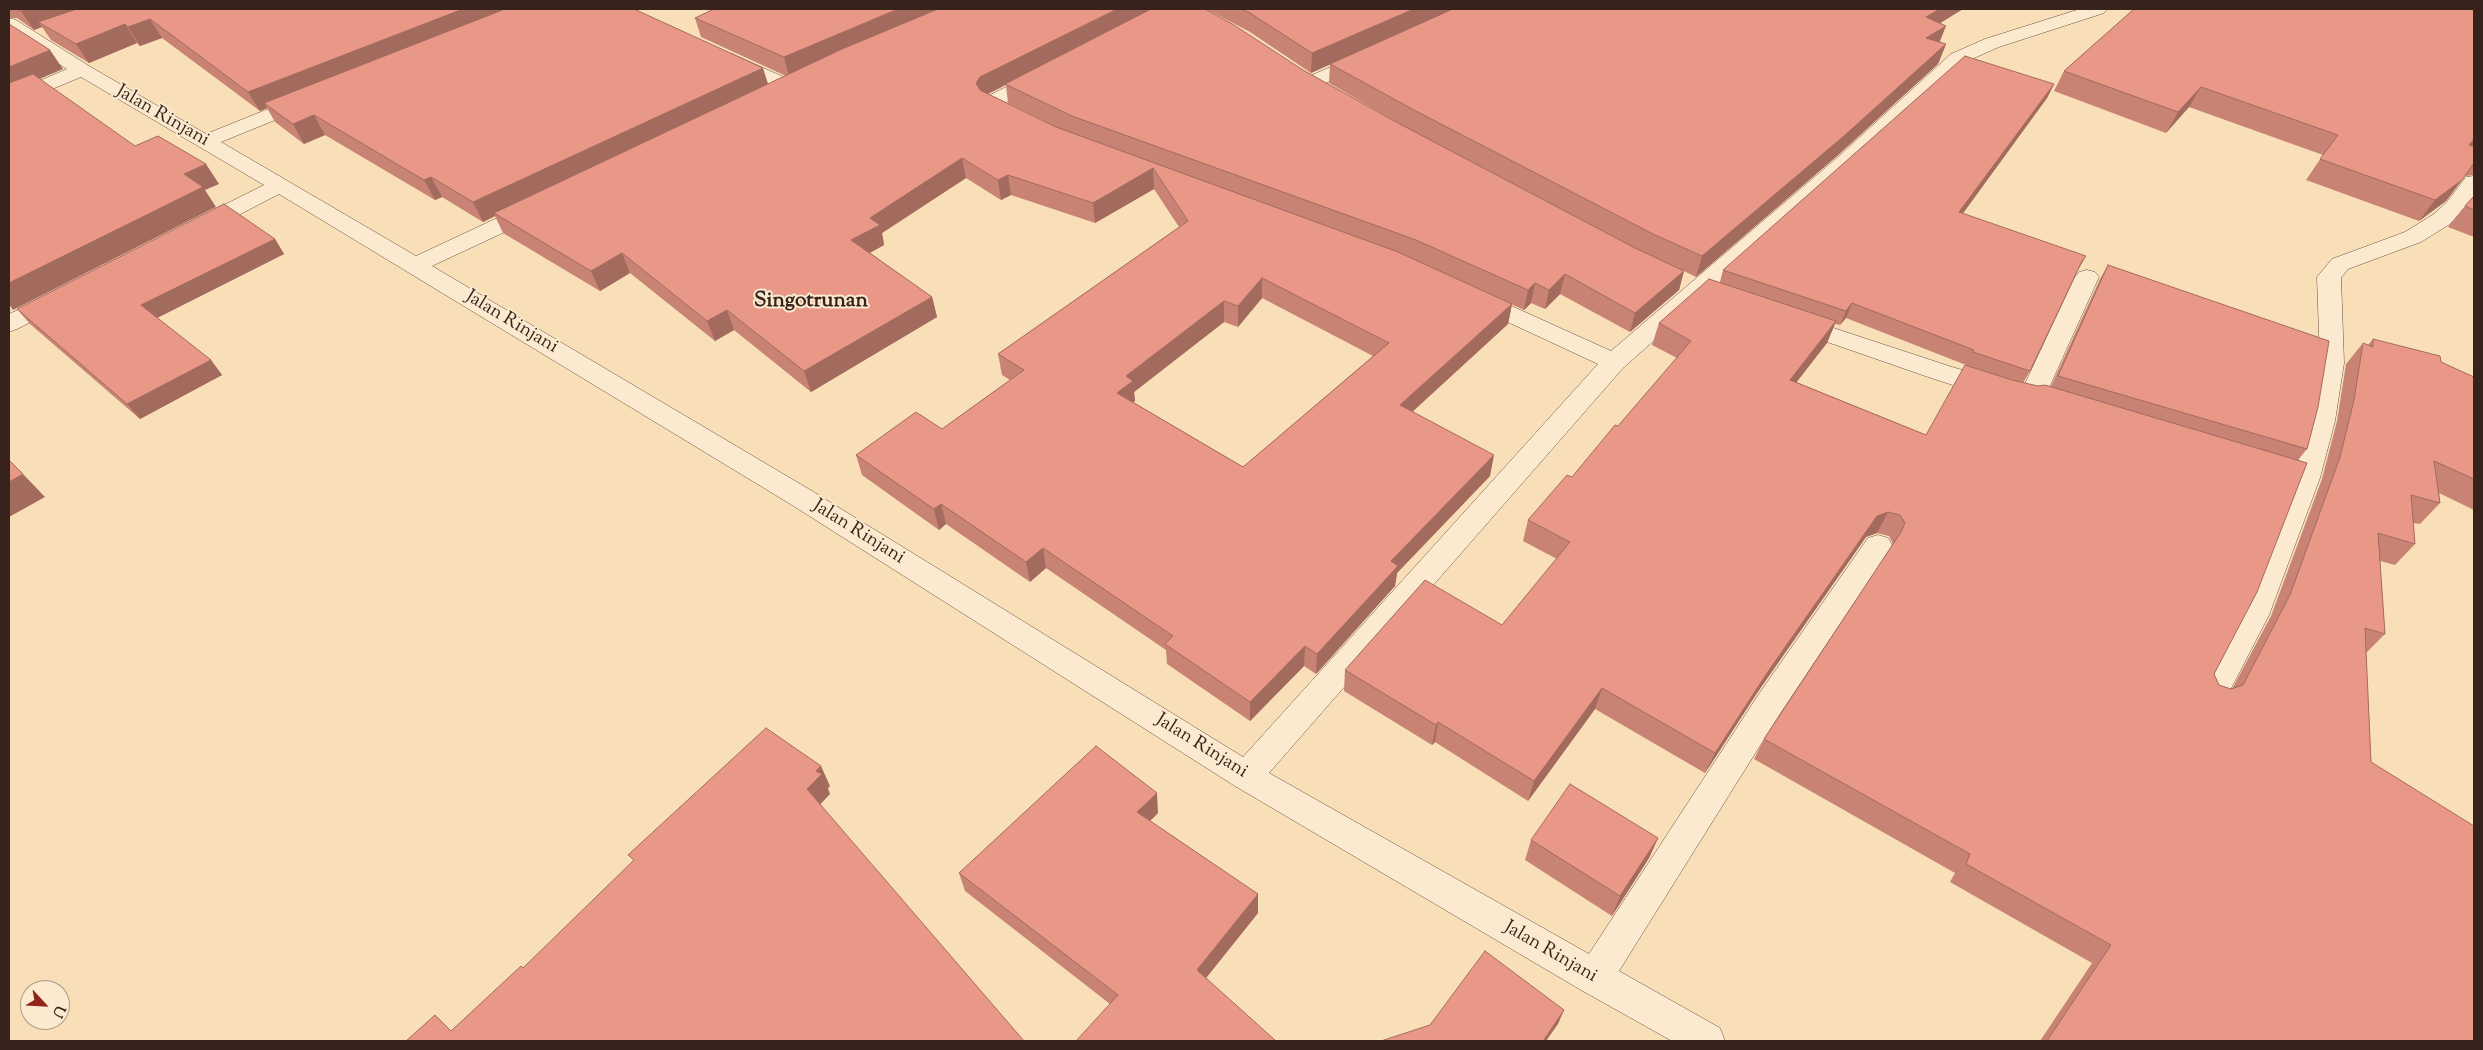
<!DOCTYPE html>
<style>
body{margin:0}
#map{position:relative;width:2483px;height:1050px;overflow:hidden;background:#f9dfb7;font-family:"Sorts Mill Goudy",serif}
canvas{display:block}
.frame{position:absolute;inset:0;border:10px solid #37231b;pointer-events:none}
.north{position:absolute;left:20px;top:980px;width:50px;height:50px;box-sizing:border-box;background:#fbead0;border:1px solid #ad9a88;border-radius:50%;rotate:115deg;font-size:14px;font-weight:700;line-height:20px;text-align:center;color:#37231b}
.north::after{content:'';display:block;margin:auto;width:18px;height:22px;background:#8f2418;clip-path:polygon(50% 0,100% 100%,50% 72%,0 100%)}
</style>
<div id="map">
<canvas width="2483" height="1050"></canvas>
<div class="frame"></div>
<div class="north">U</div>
</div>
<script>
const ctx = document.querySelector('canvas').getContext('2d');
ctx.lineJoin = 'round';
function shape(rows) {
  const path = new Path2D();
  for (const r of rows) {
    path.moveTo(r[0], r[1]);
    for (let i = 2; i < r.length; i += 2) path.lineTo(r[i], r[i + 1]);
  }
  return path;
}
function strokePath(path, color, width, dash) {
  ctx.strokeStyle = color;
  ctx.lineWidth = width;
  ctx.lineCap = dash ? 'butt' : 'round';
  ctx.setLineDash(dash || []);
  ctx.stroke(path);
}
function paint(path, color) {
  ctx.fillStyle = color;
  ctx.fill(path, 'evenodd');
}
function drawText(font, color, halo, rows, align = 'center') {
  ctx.font = font + ' "Sorts Mill Goudy",serif';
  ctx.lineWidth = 4;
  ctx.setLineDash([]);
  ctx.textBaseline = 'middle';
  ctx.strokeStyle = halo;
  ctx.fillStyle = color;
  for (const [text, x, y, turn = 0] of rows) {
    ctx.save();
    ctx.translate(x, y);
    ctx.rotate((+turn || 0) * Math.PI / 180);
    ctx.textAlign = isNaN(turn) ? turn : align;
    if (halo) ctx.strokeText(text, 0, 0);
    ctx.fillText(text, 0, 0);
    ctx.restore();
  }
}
const minor = shape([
 [2080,9,2107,9,2104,13,1999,47,1965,62,1852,165,1623,368,1269,773,1589,954,1759,694,1868,538,1878,535,1888,538,1892,545,1888,552,1781,712,1619,971,1720,1028,1725,1041,1672,1041,1581,990,1235,786,792,505,279,194,206,232,198,234,190,232,187,227,190,222,264,185,81,77,9,107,9,94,67,69,9,32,9,18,16,20,89,66,206,134,298,97,305,95,312,97,315,101,312,105,221,142,416,256,525,205,533,203,541,205,544,210,541,215,432,266,812,491,1243,757,1598,364,1469,304,1465,299,1469,294,1477,292,1485,294,1611,351,1838,157,1951,54,1985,39,2080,9],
 [1365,52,1372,54,1375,58,1372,62,1317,87,1303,87,1300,83,1303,79,1365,52],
 [732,54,797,83,800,87,797,91,790,93,783,91,725,64,722,60,725,56,732,54],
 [1040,70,1047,72,1050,76,1047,80,1003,104,1021,112,1024,116,1021,120,1014,122,1007,120,985,110,982,106,981,102,984,98,1040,70],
 [2474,176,2474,196,2450,224,2421,242,2348,269,2341,278,2344,363,2335,421,2320,478,2269,615,2223,704,2212,708,2201,704,2197,695,2240,614,2294,478,2309,421,2320,363,2317,277,2332,259,2405,232,2434,214,2447,202,2466,177,2474,176],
 [2087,270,2095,272,2099,277,2048,390,2041,401,2026,406,2000,400,1934,379,1787,328,1783,323,1787,318,1795,315,1803,318,1952,367,2023,388,2075,277,2079,272,2087,270],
 [58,292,66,294,70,299,66,304,17,329,9,332,9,314,58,292]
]);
strokePath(minor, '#685242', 1);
paint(minor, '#fbead0');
paint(shape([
 [9,9,634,9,768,84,786,76,701,37,695,18,1303,70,1402,125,1329,83,1330,64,1311,73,1250,32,1206,9,1963,9,1939,23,1940,42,1946,44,1938,64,1837,156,1696,277,1684,271,1679,290,1630,332,1560,294,1545,309,1531,303,1524,310,1448,275,1512,304,1508,324,1413,411,1490,476,1397,573,1395,586,1316,674,1304,666,1250,721,1167,664,1166,650,1046,568,1030,582,946,524,939,530,862,475,856,455,942,429,1010,380,1002,375,998,354,1179,227,1154,189,1095,223,1011,195,1001,200,966,178,882,233,884,245,870,253,932,297,937,317,811,392,734,330,715,341,630,273,600,291,503,233,495,216,483,222,442,197,435,200,325,135,304,144,275,122,267,108,260,111,162,38,140,46,137,43,89,63,51,40,42,27,34,30,17,18,9,18],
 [1006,85,1008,103,1058,127,988,94],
 [1262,298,1373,356,1243,467,1133,402,1135,401,1134,392,1224,322,1238,327],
 [2134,9,2474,144,2472,146,2474,147,2474,175,2465,176,2446,201,2419,221,2306,180,2323,155,2189,107,2166,133,2054,91,2064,71],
 [2054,84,2047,98,1963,213,2078,270,2076,272,2030,371,2023,383,2038,386,2051,386,2100,279,2108,265,2307,449,2298,460,2214,674,2219,685,2232,689,2271,616,2322,479,2337,421,2346,364,2363,343,2368,345,2373,339,2441,362,2474,377,2474,510,2439,493,2440,503,2420,524,2413,523,2415,544,2395,565,2380,561,2385,634,2366,653,2371,762,2474,1041,2040,1041,2092,963,1950,882,1955,873,1754,759,1764,739,1893,544,1889,536,1877,533,1866,537,1757,693,1705,773,1595,709,1528,801,1435,742,1432,745,1344,691,1345,670,1502,625,1557,559,1523,541,1528,520,1572,477,1618,426,1677,358,1652,345,1659,323,1720,282,1723,270],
 [1846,318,1966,365,1926,435,1796,382,1827,343,1835,324,1840,325],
 [2474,196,2474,237,2448,227,2465,206],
 [275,239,284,254,157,318,211,360,222,375,140,419,30,324,17,309],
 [1158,813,1150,821,1258,894,1258,913,1206,978,1110,1004,965,891,959,873],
 [1658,838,1649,858,1612,916,1525,860,1531,840]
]), '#c88374');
paint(shape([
 [29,9,99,9,38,22,42,27,34,30,21,11],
 [463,9,519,9,264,103,267,108,260,111,248,92],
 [898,9,946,9,789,77,784,57],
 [1117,9,1156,9,983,96,976,83,980,77],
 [1414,9,1455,9,1311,73,1312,53],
 [1940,9,1963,9,1918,37,1926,17],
 [150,19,162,38,140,46,128,27],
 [125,24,137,43,89,63,76,44],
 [1946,26,1938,46,1926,38],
 [1946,44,1938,64,1837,156,1696,277,1702,256],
 [50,50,63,69,9,92,9,67],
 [763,68,769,87,494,213,495,216,483,222,473,202],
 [2054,84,2047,98,1953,227,1959,212],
 [2201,87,2189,107,2166,133,2178,112],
 [314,115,325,135,304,144,293,124],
 [2474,139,2474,144,2453,166,2469,145],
 [962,158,966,178,882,233,884,245,856,260,851,240,870,218],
 [206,164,219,184,205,190,216,207,13,310,9,304,9,283,184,174],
 [1153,168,1154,189,1095,223,1093,203],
 [1008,175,1011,195,1001,200,998,180],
 [431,177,442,197,435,200,424,180],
 [2462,180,2446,201,2419,221,2435,200],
 [275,239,284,254,153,320,141,305],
 [622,253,630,273,600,291,591,271],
 [2086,256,2078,270,2073,276,2082,261],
 [1684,271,1679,290,1630,332,1635,313],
 [1565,274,1560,294,1545,309,1549,290],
 [1262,278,1262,298,1238,327,1238,306],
 [1535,283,1531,303,1524,310,1528,290],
 [932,297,937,317,811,392,804,371],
 [1224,301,1224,322,1134,392,1135,401,1119,414,1117,393,1126,376],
 [1852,303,1846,318,1840,325,1846,311],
 [1512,304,1508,324,1398,425,1400,405],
 [727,310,734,330,715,341,707,321],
 [1836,321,1827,343,1782,401,1790,380],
 [211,360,222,375,140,419,127,404],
 [1494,455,1490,476,1397,573,1395,586,1316,674,1317,654,1391,561],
 [23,474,45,497,9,517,9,482],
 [941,504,946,524,939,530,934,509],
 [1888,512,1877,533,1866,537,1757,693,1705,773,1715,753,1767,673,1877,516],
 [1043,548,1046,568,1030,582,1026,562],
 [1305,646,1304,666,1250,721,1250,702],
 [1602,688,1595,709,1528,801,1534,781],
 [1438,722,1435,742,1432,745,1436,725],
 [821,766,830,786,828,788,830,794,816,809,807,789,816,771],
 [1157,793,1158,813,1139,832,1137,812],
 [1658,838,1649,858,1612,916,1620,896],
 [1258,894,1258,913,1198,988,1197,970],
 [1564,1010,1558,1024,1546,1041,1543,1041]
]), '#a36a5e');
const building = shape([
 [17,9,29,9,21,11,17,9],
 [77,9,463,9,248,92,150,19,128,27,125,24,76,44,38,22,77,9],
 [505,9,634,9,763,68,473,202,431,177,424,180,314,115,293,124,264,103,505,9],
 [714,9,898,9,784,57,695,18,714,9],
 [938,9,1117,9,980,77,976,83,980,90,1056,127,1398,252,1512,304,1400,405,1494,455,1391,561,1398,566,1317,654,1305,646,1250,702,1165,644,1173,636,1043,548,1026,562,941,504,934,509,856,455,916,412,942,429,1024,370,998,354,1188,221,1153,168,1093,203,1008,175,998,180,962,158,870,218,880,225,851,240,932,297,804,371,727,310,707,321,622,253,591,271,494,213,842,49,938,9],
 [1262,278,1389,343,1243,467,1117,393,1133,381,1126,376,1224,301,1238,306,1262,278],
 [1151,9,1205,9,1234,25,1303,70,1398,123,1635,248,1684,271,1635,313,1565,274,1549,290,1535,283,1528,290,1416,240,1072,116,1005,84,1151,9],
 [1242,9,1414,9,1312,53,1250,13,1242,9],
 [1453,9,1940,9,1926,17,1946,26,1926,38,1946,44,1844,136,1702,256,1653,234,1414,110,1330,64,1453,9],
 [2134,9,2474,9,2474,139,2469,145,2474,147,2474,163,2462,180,2435,200,2320,159,2338,135,2201,87,2178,112,2064,71,2134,9],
 [9,24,50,50,9,67,9,24],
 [1965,56,2054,84,1959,212,2086,256,2082,261,2030,371,1973,352,1974,350,1852,303,1846,311,1723,270,1965,56],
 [33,74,135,146,158,136,206,164,184,174,203,187,9,283,9,83,33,74],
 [2474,196,2474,210,2465,206,2474,196],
 [224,204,275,239,141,305,211,360,127,404,17,309,224,204],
 [2108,265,2329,341,2318,407,2307,449,2058,376,2108,265],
 [1709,279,1836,321,1790,380,1926,435,1965,365,2012,380,2038,386,2045,385,2307,463,2257,592,2214,674,2219,685,2231,689,2243,685,2290,595,2340,457,2354,400,2363,343,2373,347,2373,339,2440,356,2441,362,2474,377,2474,479,2434,461,2440,503,2411,495,2415,544,2378,533,2385,634,2365,628,2371,762,2474,826,2474,1041,2047,1041,2111,945,1966,864,1970,854,1764,739,1901,532,1905,523,1900,515,1888,512,1877,516,1767,673,1715,753,1602,688,1534,781,1438,722,1436,725,1345,670,1425,580,1502,625,1570,542,1528,520,1567,475,1572,477,1615,425,1618,426,1691,341,1659,323,1709,279],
 [9,460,23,474,9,482,9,460],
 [766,728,821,766,816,771,822,774,807,789,1024,1041,406,1041,435,1015,451,1031,521,966,523,968,634,860,628,855,766,728],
 [1096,746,1157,793,1137,812,1258,894,1197,970,1276,1041,1076,1041,1118,995,959,873,1096,746],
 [1570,784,1658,838,1620,896,1531,840,1570,784],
 [1485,951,1564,1010,1543,1041,1381,1041,1430,1025,1485,951]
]);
paint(building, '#e99887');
strokePath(building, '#a36a5e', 1);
drawText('19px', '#37231b', '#fbead0', [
 ["Jalan Rinjani",162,117,30],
 ["Jalan Rinjani",511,323,31],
 ["Jalan Rinjani",858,533,32],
 ["Jalan Rinjani",1201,747,32],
 ["Jalan Rinjani",1550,953,30]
]);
drawText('bold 21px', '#37231b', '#fbead0', [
 ["Singotrunan",811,302]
]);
</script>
